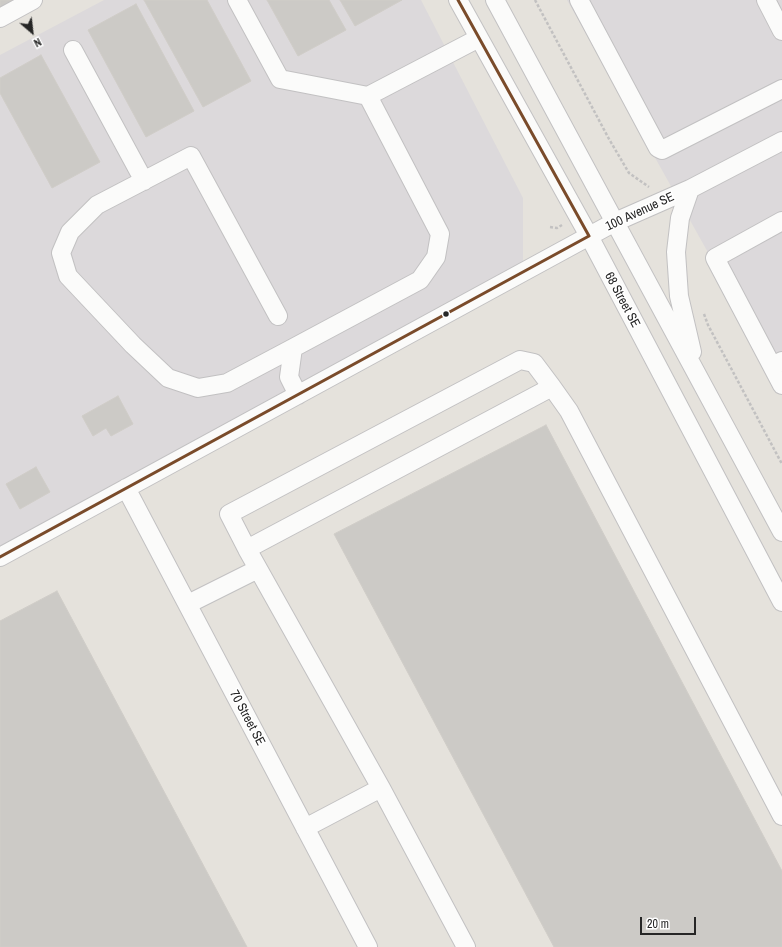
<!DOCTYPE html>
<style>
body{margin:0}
#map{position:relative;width:782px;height:947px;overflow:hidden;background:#e5e2dc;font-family:"Archivo Narrow",sans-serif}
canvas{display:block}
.north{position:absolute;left:12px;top:12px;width:40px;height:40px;-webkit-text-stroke:3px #fff;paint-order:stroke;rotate:152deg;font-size:11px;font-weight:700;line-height:16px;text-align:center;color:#262626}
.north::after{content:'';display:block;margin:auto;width:14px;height:18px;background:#262626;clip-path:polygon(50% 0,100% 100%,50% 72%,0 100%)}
.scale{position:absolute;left:640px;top:917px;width:56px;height:18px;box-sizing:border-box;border:2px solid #262626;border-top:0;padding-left:5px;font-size:12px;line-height:14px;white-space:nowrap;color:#262626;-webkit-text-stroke:3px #fff;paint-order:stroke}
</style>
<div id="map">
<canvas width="782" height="947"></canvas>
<div class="north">N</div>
<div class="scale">20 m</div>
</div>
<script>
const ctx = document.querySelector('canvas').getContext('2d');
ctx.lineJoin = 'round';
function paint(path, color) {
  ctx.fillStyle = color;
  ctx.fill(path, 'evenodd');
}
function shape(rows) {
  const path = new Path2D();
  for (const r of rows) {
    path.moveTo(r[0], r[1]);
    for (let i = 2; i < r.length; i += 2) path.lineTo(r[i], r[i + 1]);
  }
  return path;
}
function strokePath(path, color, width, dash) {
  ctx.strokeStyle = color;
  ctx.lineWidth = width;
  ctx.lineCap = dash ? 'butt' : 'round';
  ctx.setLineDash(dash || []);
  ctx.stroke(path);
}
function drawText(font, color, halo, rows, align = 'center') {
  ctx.font = font + ' "Archivo Narrow",sans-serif';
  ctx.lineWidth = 3;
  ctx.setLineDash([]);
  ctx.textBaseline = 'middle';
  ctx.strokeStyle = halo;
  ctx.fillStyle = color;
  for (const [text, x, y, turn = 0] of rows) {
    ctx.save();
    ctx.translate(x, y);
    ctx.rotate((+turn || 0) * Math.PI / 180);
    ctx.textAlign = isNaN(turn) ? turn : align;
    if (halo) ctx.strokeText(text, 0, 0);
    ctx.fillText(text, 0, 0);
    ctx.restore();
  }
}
paint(shape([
 [104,0,421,0,523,198,523,272,0,557,0,55],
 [567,0,782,0,782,385]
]), '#dcd9db');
const building = shape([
 [0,0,20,0,0,11,0,0],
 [144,0,207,0,251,81,203,107,144,0],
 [267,0,329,0,346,30,298,56,267,0],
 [340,0,402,0,355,26,340,0],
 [136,4,194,111,146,137,88,30,136,4],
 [41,55,100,162,52,188,0,93,0,78,41,55],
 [118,396,133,424,111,436,106,428,93,436,82,416,118,396],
 [546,425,782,871,782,947,554,947,334,534,546,425],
 [36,467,50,492,20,509,6,484,36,467],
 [57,591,247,947,0,947,0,621,57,591]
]);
paint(building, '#cccac6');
strokePath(building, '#d0cdc8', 1);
const minor = shape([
 [237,0,280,79,368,96],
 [458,0,589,236,782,602],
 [495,0,782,532],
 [579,0,658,148,662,150,782,89],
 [766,0,782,31],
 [0,18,33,0],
 [73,50,144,181],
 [690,189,680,218,676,252,679,296,692,352],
 [782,221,715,258,772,366,782,361],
 [278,316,191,156,97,205,70,232,61,253,68,276,133,345,168,378,198,388,227,383,293,348],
 [772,366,782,385],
 [298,395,289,377,293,348,420,280,436,257,440,234,368,96,479,38],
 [126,488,368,947],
 [247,549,229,514,520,360,534,363,552,387],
 [0,557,615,222,690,189,782,141],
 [188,604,258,569],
 [305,828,381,788],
 [466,947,381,788,247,549,552,387,569,411,782,816]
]);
strokePath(minor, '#c2c1c2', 20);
strokePath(shape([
 [535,0,609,139,629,173,649,187],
 [550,227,557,228,562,225],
 [704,314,708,325,782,464]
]), '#c2c1c1', 2.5, [3, 2]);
strokePath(minor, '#fbfbfa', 18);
strokePath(shape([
 [0,557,589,236,458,0]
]), '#7a4b2a', 3);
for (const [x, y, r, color] of [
 [446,314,3.5,"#262626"]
]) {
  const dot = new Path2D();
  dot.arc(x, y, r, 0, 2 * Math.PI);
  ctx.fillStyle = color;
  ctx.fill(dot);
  strokePath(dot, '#fff', 1.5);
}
drawText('13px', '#262626', '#fff', [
 ["100 Avenue SE",640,212,-25],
 ["68 Street SE",622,300,62],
 ["70 Street SE",247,718,62]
]);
</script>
